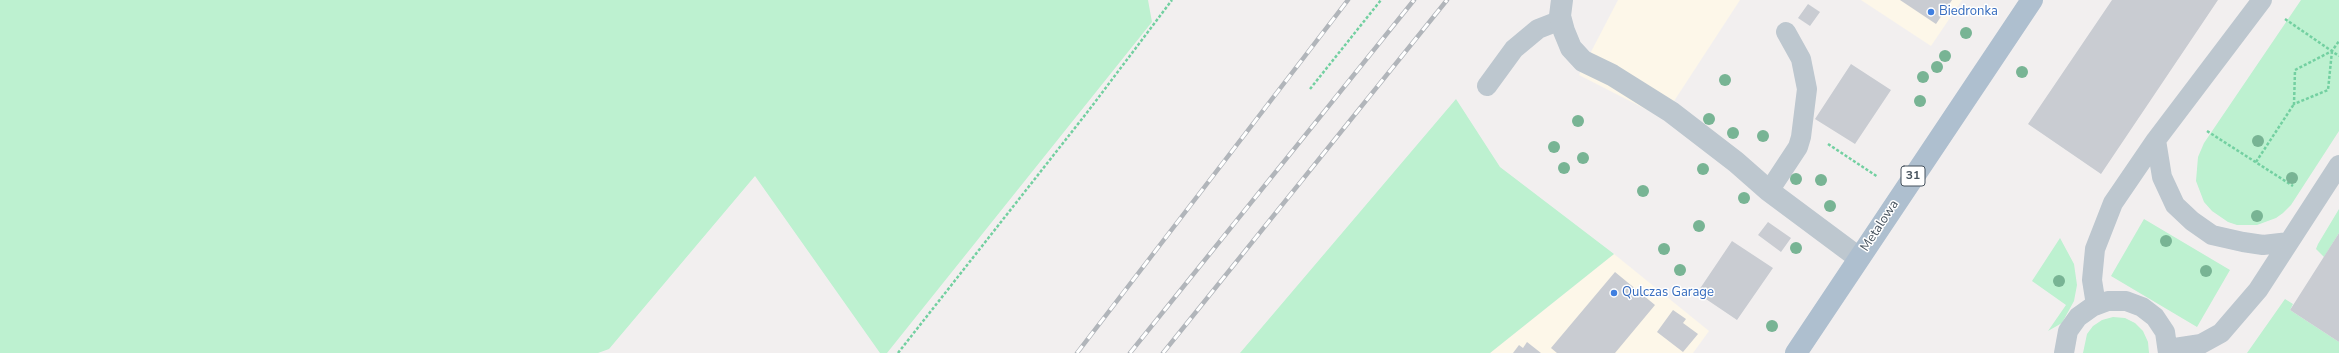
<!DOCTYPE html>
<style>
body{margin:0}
canvas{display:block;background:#f2efef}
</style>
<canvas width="2339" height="353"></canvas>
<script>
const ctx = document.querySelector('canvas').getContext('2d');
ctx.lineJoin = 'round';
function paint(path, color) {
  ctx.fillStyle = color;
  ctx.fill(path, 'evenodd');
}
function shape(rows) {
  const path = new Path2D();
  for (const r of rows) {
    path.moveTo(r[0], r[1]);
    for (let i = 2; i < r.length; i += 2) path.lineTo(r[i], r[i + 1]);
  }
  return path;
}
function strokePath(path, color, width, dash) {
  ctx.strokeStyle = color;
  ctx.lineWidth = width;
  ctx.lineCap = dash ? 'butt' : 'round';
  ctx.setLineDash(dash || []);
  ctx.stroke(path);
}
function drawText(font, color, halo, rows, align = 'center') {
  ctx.font = font + ' "Nunito Sans",sans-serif';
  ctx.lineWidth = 3;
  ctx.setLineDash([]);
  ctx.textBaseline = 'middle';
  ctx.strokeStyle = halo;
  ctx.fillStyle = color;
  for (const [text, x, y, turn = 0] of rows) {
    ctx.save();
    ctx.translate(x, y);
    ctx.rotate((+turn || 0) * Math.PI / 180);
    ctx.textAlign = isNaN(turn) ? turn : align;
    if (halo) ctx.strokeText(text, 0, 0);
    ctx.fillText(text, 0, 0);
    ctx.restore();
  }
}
paint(shape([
 [1618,0,1740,0,1663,118,1579,75],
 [1861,0,1962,0,1931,46],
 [1614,254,1709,331,1693,353,1490,353]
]), '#fdf7e9');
paint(shape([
 [0,0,1148,0,1152,22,887,353,880,353,755,176,609,349,598,353,0,353],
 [2301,0,2339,0,2339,131,2291,205,2283,213,2276,218,2257,225,2237,225,2228,222,2212,211,2204,202,2196,181,2198,157,2204,143],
 [1456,99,1500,167,1614,254,1490,353,1240,353],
 [2339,209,2339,233,2324,257,2316,249,2318,244],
 [2144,219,2230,270,2197,327,2111,276],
 [2060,238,2074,264,2077,285,2074,301,2062,323,2048,331,2066,305,2032,281],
 [2285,299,2293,304,2290,310,2339,342,2339,353,2247,353],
 [2113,317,2125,318,2135,323,2143,331,2148,342,2149,353,2083,353,2087,334,2093,326,2102,320]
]), '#bdf1d0');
paint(shape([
 [1900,0,1952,0,1936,24],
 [2112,0,2218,0,2101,174,2028,124],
 [1808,4,1820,12,1810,26,1798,18],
 [1851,64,1891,90,1855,144,1815,119],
 [1768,222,1791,238,1781,252,1758,235],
 [2339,233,2339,342,2290,310],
 [1732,241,1773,268,1737,320,1697,293],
 [1615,272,1655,305,1615,353,1557,353,1551,348],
 [1673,310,1686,319,1683,323,1698,334,1683,352,1657,332],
 [1527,342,1541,353,1513,353,1519,345,1523,348]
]), '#c9ccd2');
strokePath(shape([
 [2285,19,2339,56],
 [2332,51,2328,90,2294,104,2295,70,2332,51,2339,41],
 [1310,89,1381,0],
 [2207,131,2293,186],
 [1828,144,1878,177],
 [2256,162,2294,104],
 [898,353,1089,110,1172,0]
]), '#73d0a1', 2.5, [3, 2]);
strokePath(shape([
 [1487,86,1514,49,1538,29,1561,20],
 [2156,140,2162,177,2175,205,2192,221,2212,235,2243,242,2263,245,2289,242],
 [1769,191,1798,147,1801,137,1807,89,1801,59,1786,32],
 [2096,305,2092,280,2095,249,2113,203,2156,140,2262,0],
 [2168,349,2201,344,2221,333,2258,290,2339,165],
 [2064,353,2068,331,2078,317,2092,307,2108,301,2126,301,2142,307,2155,317,2165,332,2168,353]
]), '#bdc7cf', 20);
strokePath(shape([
 [1562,0,1560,16,1564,31,1571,48,1583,61,1612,75,1671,112,1736,162,1769,191,1859,258]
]), '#bdc7cf', 22);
strokePath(shape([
 [1796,353,2032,0]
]), '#aebfcf', 22);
const rail = shape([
 [1077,353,1348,0],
 [1130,353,1414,0],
 [1163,353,1447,0]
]);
strokePath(rail, '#b1b5ba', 4.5);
strokePath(rail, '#fff', 3, [9]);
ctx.fillStyle = '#78b494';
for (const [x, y] of [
 [1966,33],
 [1945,56],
 [1937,67],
 [2022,72],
 [1923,77],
 [1725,80],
 [1920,101],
 [1709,119],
 [1578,121],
 [1733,133],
 [1763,136],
 [2258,141],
 [1554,147],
 [1583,158],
 [1564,168],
 [1703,169],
 [2292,178],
 [1796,179],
 [1821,180],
 [1643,191],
 [1744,198],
 [1830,206],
 [2257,216],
 [1699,226],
 [2166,241],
 [1796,248],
 [1664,249],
 [1680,270],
 [2206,271],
 [2059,281],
 [1772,326]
]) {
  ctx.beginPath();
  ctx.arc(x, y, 6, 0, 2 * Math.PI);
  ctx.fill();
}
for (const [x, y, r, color] of [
 [1931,12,4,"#3f7fe0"],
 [1614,293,4,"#3f7fe0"]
]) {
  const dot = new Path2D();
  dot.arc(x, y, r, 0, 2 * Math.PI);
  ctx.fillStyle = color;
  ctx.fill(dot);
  strokePath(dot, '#fff', 1.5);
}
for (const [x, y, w] of [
 [1913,176,24]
]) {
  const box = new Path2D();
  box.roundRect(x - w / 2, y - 10, w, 20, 3);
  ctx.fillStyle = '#fff';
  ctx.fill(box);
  strokePath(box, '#47535e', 1);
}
drawText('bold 12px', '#47535e', null, [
 ["31",1913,176]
]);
drawText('13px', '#366cbe', '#fff', [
 ["Biedronka",1939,12],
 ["Qulczas Garage",1622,293]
], 'left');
drawText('13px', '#47535e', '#fff', [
 ["Metalowa",1880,226,-57]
]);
</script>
